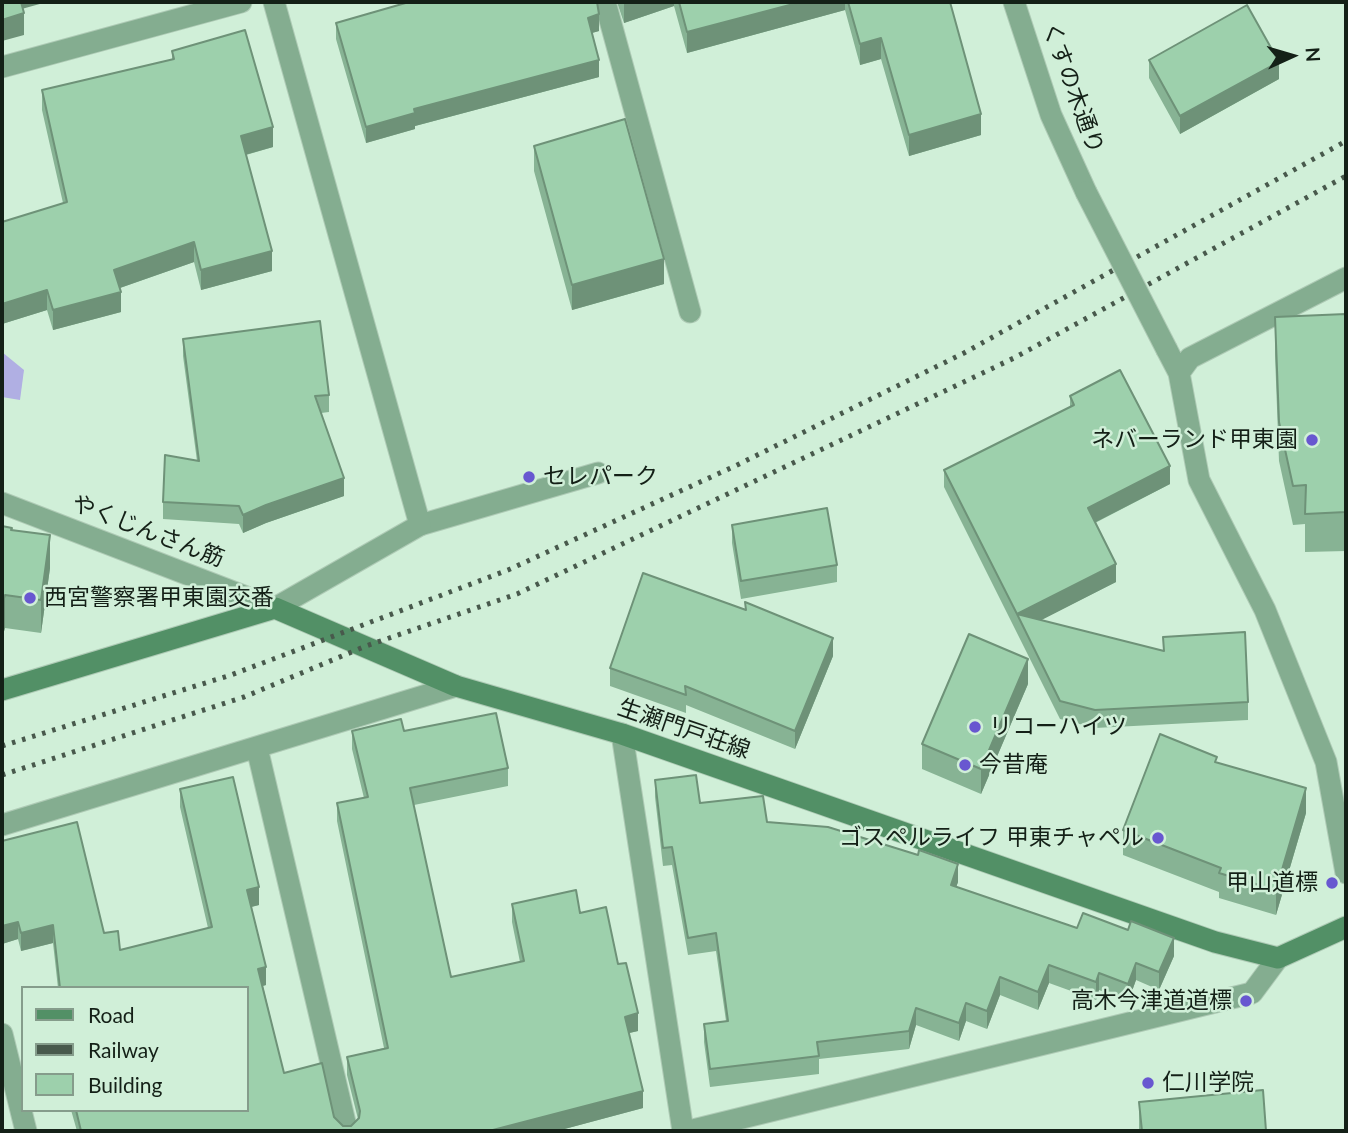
<!DOCTYPE html>
<meta charset="utf-8">
<style>
body{margin:0}
#map{position:relative;width:1348px;height:1133px;overflow:hidden;background:#d0efd8;font-family:Lato,sans-serif}
canvas{display:block}
.frame{position:absolute;inset:0;border:4px solid #142017;pointer-events:none}
.legend{position:absolute;left:21px;top:986px;width:228px;height:126px;box-sizing:border-box;background:#d0efd8;border:2px solid #859c8b;margin:0;padding:9px 12px;list-style:none;font-size:21px;color:#142017}
.legend li{display:flex;align-items:center;gap:14px;height:35px}
.legend b{width:35px;border:2px solid #859c8b}
.north{position:absolute;left:1257px;top:21px;width:70px;height:70px;-webkit-text-stroke:5px #d0efd8;paint-order:stroke;rotate:86deg;font-size:19px;font-weight:700;line-height:28px;text-align:center;color:#142017}
.north::after{content:'';display:block;margin:auto;width:24px;height:32px;background:#142017;clip-path:polygon(50% 0,100% 100%,50% 72%,0 100%)}
</style>
<div id="map">
<canvas width="1348" height="1133"></canvas>
<div class="frame"></div>
<ul class="legend">
<li><b style="height:9px;background:#529066"></b>Road</li>
<li><b style="height:9px;background:#48594c"></b>Railway</li>
<li><b style="height:19px;background:#9dd0ac"></b>Building</li>
</ul>
<div class="north">N</div>
</div>
<script>
const ctx = document.querySelector('canvas').getContext('2d');
ctx.lineJoin = 'round';
function paint(path, color) {
  ctx.fillStyle = color;
  ctx.fill(path, 'evenodd');
}
function shape(rows) {
  const path = new Path2D();
  for (const r of rows) {
    path.moveTo(r[0], r[1]);
    for (let i = 2; i < r.length; i += 2) path.lineTo(r[i], r[i + 1]);
  }
  return path;
}
function strokePath(path, color, width, dash) {
  ctx.strokeStyle = color;
  ctx.lineWidth = width;
  ctx.lineCap = dash ? 'butt' : 'round';
  ctx.setLineDash(dash || []);
  ctx.stroke(path);
}
function drawText(font, color, halo, rows, align = 'center') {
  ctx.font = font + ' Lato,"Noto Sans JP",sans-serif';
  ctx.lineWidth = 5;
  ctx.setLineDash([]);
  ctx.textBaseline = 'middle';
  ctx.strokeStyle = halo;
  ctx.fillStyle = color;
  for (const [text, x, y, turn = 0] of rows) {
    ctx.save();
    ctx.translate(x, y);
    ctx.rotate((+turn || 0) * Math.PI / 180);
    ctx.textAlign = isNaN(turn) ? turn : align;
    if (halo) ctx.strokeText(text, 0, 0);
    ctx.fillText(text, 0, 0);
    ctx.restore();
  }
}
paint(shape([
 [2,352,24,370,20,400,2,397]
]), '#b0afe3');
const service = shape([
 [605,2,690,312],
 [2,67,241,2],
 [420,525,598,473]
]);
const minor = shape([
 [1167,350,1179,373,1199,480,1265,610,1326,762,1346,873],
 [1179,373,1190,358,1346,278],
 [2,503,275,608,420,525,274,2],
 [622,734,683,1131],
 [257,748,347,1131],
 [2,825,456,686],
 [2,1034,26,1131],
 [689,1131,1252,993,1278,958]
]);
const tertiary = shape([
 [1014,2,1051,115,1086,192]
]);
const secondary = shape([
 [2,690,275,608,456,686,622,734,1215,942,1278,958,1346,927]
]);
strokePath(service, '#aecab5', 23);
strokePath(minor, '#aecab5', 23);
strokePath(tertiary, '#aecab5', 23);
strokePath(secondary, '#aecab5', 23);
strokePath(service, '#84ad90', 21);
strokePath(minor, '#84ad90', 21);
strokePath(tertiary, '#84ad90', 21);
strokePath(secondary, '#529066', 21);
strokePath(shape([
 [2,746,231,675,508,570,735,466,964,353,1346,141],
 [2,775,244,697,366,646,517,594,1014,358,1346,176]
]), '#48594c', 5, [3.5, 7]);
const pedestrianBridge = shape([
 [1086,192,1167,350]
]);
strokePath(pedestrianBridge, '#aecab5', 23, []);
strokePath(pedestrianBridge, '#84ad90', 21);
paint(shape([
 [617,2,950,2,981,135,909,156,881,59,860,65,845,10,687,53,674,6,624,23],
 [336,23,599,31,592,33,599,77,415,126,415,129,366,143,336,39],
 [172,51,273,147,246,155,272,271,201,290,194,262,120,288,121,312,53,330,47,310,2,324,63,203,42,110,42,90,172,60],
 [1149,60,1279,79,1180,134,1149,78],
 [534,146,664,284,572,310,534,171],
 [1346,314,1346,551,1305,552,1305,524,1293,525,1279,461,1275,355,1275,317],
 [183,339,329,395,329,412,321,413,344,496,266,523,243,533,239,524,163,519,163,502,197,461,183,356],
 [1070,396,1170,484,1095,523,1116,582,1040,620,1163,651,1163,637,1248,702,1248,720,1095,728,1060,719,944,487,944,470,1070,407],
 [732,525,837,565,837,582,741,599,732,543],
 [2,526,12,530,50,568,41,633,5,628,2,638],
 [745,602,833,656,795,749,686,705,686,713,610,686,610,668,745,610],
 [1028,684,981,794,922,769,922,744],
 [352,731,404,731,508,768,508,786,414,805,451,977,520,962,512,922,512,904,580,913,618,964,638,1031,629,1033,643,1108,557,1131,77,1131,71,1110,247,1110,247,988,58,988,53,943,21,951,18,939,2,944,2,841,104,933,120,950,208,928,180,807,180,789,259,905,251,907,266,985,263,986,284,1073,334,1117,343,1126,351,1126,358,1119,347,1075,347,1057,384,1048,337,821,337,803,364,798,352,749],
 [1217,762,1306,813,1276,915,1219,898,1219,892,1123,855,1123,830],
 [655,780,700,803,767,822,958,882,956,887,1077,928,1174,956,1159,990,1136,980,1128,1002,1099,990,1096,1000,1049,983,1038,1010,1000,995,987,1029,966,1021,959,1041,916,1025,909,1049,819,1059,819,1074,710,1087,704,1042,704,1024,726,1021,716,951,688,955,672,865,663,866,655,797],
 [1139,1102,1266,1131,1139,1131]
]), '#87b394');
paint(shape([
 [18,2,47,2,18,10],
 [624,2,674,2,674,6,624,23],
 [801,2,845,2,845,10,687,53,687,32],
 [24,13,24,35,2,41,2,20],
 [599,14,599,31,588,34,588,18],
 [881,38,881,59,860,65,860,44],
 [599,60,599,77,415,126,415,129,366,143,366,127,414,109],
 [1279,62,1279,79,1180,134,1180,116],
 [981,114,981,135,909,156,909,135],
 [273,127,273,147,241,156,241,136],
 [194,242,194,262,114,290,114,270],
 [272,251,272,271,201,290,201,270],
 [664,259,664,284,572,310,572,285],
 [47,290,47,310,2,324,2,304],
 [121,292,121,312,53,330,53,310],
 [1170,466,1170,484,1088,526,1088,508],
 [344,478,344,496,266,523,243,533,243,515,266,505],
 [50,535,50,568,41,633,41,600],
 [1116,564,1116,582,1024,629,1017,614,1017,632,1017,614],
 [5,595,5,628,2,638,2,605],
 [833,638,833,656,795,749,795,731],
 [1028,659,1028,684,981,794,981,769],
 [1306,788,1306,813,1276,915,1276,890],
 [958,864,958,882,951,902,951,885],
 [259,887,259,905,247,908,247,890],
 [18,922,18,939,2,944,2,926],
 [53,925,53,943,21,951,21,933],
 [1174,938,1174,956,1159,990,1159,972],
 [1136,963,1136,980,1128,1002,1128,984],
 [1049,965,1049,983,1038,1010,1038,992],
 [266,967,266,985,258,987,258,969],
 [1099,973,1099,990,1096,1000,1096,982],
 [1000,977,1000,995,987,1029,987,1011],
 [966,1003,966,1021,959,1041,959,1023],
 [916,1008,916,1025,909,1049,909,1031],
 [638,1013,638,1031,625,1034,625,1017],
 [643,1091,643,1108,557,1131,489,1131]
]), '#6e9278');
const building = shape([
 [2,2,21,2,24,13,2,20,2,2],
 [409,2,597,2,599,14,588,18,599,60,414,109,415,113,366,127,336,23,409,2],
 [679,2,801,2,687,32,679,2],
 [848,2,950,2,981,114,909,135,881,38,860,44,848,2],
 [1247,5,1279,62,1180,116,1149,60,1247,5],
 [245,30,273,127,241,136,272,251,201,270,194,242,114,270,121,292,53,310,47,290,2,304,2,222,67,202,42,90,174,59,172,51,245,30],
 [625,119,664,259,572,285,534,146,625,119],
 [1346,314,1346,512,1305,514,1306,485,1293,486,1279,422,1275,317,1346,314],
 [320,321,329,395,315,396,344,478,266,505,243,515,239,506,163,502,165,455,199,461,183,339,320,321],
 [1120,370,1170,466,1088,508,1116,564,1017,614,944,470,1074,405,1070,396,1120,370],
 [827,508,837,565,741,581,732,525,827,508],
 [2,526,12,528,11,530,50,535,41,600,5,595,2,605,2,526],
 [643,573,746,610,745,602,833,638,795,731,685,686,686,695,610,668,643,573],
 [1017,614,1164,651,1163,637,1245,632,1248,702,1095,710,1060,701,1017,614],
 [969,634,1028,659,981,769,922,744,969,634],
 [496,713,508,768,410,788,451,977,524,961,512,904,576,890,580,913,606,907,618,964,626,963,638,1013,625,1017,643,1091,489,1131,81,1131,76,1110,247,1110,247,988,60,988,53,925,21,933,18,922,2,926,2,841,77,822,104,933,118,931,120,950,212,927,180,789,233,777,259,887,247,890,266,967,258,969,284,1073,322,1063,334,1117,343,1126,351,1126,359,1118,360,1111,347,1057,388,1048,337,803,368,797,352,731,401,719,404,731,496,713],
 [1160,734,1217,757,1215,762,1306,788,1276,890,1219,873,1221,868,1123,830,1160,734],
 [696,775,700,803,763,796,767,822,828,827,918,855,919,850,958,864,951,885,1077,928,1083,913,1128,930,1131,921,1174,938,1159,972,1136,963,1128,984,1099,973,1096,982,1049,965,1038,992,1000,977,987,1011,966,1003,959,1023,916,1008,909,1031,817,1042,819,1056,710,1069,704,1024,728,1021,716,933,688,938,672,847,663,848,655,780,696,775],
 [1263,1090,1266,1131,1142,1131,1139,1102,1263,1090]
]);
paint(building, '#9dd0ac');
strokePath(building, '#6e9278', 2);
for (const [x, y, r, color] of [
 [1312,440,7,"#6857d0"],
 [529,477,7,"#6857d0"],
 [30,598,7,"#6857d0"],
 [975,727,7,"#6857d0"],
 [965,765,7,"#6857d0"],
 [1158,838,7,"#6857d0"],
 [1332,883,7,"#6857d0"],
 [1246,1001,7,"#6857d0"],
 [1148,1083,7,"#6857d0"]
]) {
  const dot = new Path2D();
  dot.arc(x, y, r, 0, 2 * Math.PI);
  ctx.fillStyle = color;
  ctx.fill(dot);
  strokePath(dot, '#d0efd8', 2.5);
}
drawText('23px', '#142017', '#d0efd8', [
 ["くすの木通り",1073,88,70],
 ["やくじんさん筋",148,531,21],
 ["生瀬門戸荘線",684,729,19]
]);
drawText('23px', '#142017', '#d0efd8', [
 ["ネバーランド甲東園",1298,440,"right"],
 ["セレパーク",543,477],
 ["西宮警察署甲東園交番",44,598],
 ["リコーハイツ",989,727],
 ["今昔庵",979,765],
 ["ゴスペルライフ 甲東チャペル",1144,838,"right"],
 ["甲山道標",1318,883,"right"],
 ["高木今津道道標",1232,1001,"right"],
 ["仁川学院",1162,1083]
], 'left');
</script>
